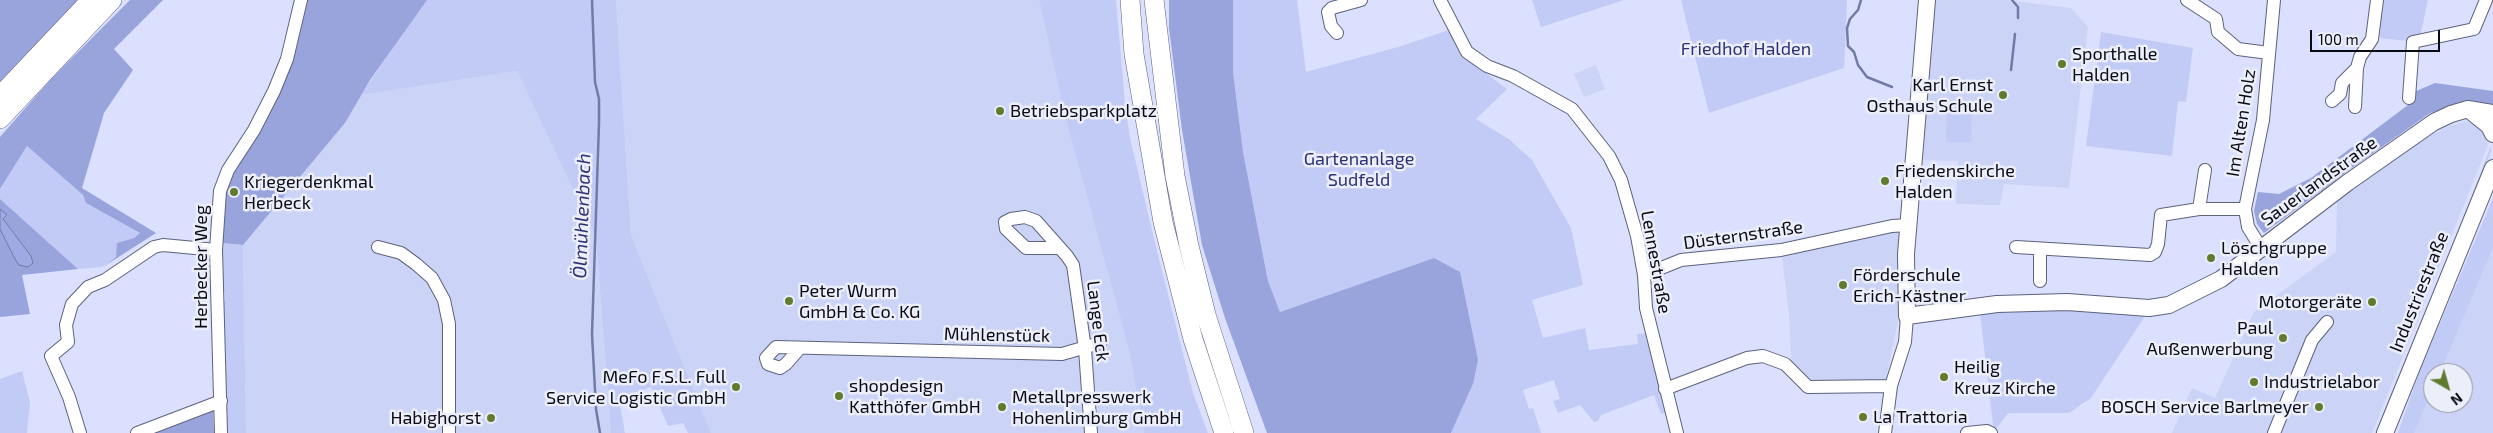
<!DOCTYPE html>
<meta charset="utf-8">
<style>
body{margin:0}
#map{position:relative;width:2493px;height:433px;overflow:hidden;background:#dae0fe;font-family:"Exo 2",sans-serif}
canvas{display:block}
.north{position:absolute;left:2423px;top:363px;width:50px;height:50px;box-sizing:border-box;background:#eceefa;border:1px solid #91939e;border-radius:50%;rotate:142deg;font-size:14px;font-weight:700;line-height:20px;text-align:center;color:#090a14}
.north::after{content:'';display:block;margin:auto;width:18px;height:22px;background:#607a2e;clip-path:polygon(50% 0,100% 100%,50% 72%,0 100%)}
.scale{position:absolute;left:2310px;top:30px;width:130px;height:22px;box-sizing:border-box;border:2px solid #090a14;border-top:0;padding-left:6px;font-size:15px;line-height:18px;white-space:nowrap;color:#090a14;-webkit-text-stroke:4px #eceefa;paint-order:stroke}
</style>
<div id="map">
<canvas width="2493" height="433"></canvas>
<div class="north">N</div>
<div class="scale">100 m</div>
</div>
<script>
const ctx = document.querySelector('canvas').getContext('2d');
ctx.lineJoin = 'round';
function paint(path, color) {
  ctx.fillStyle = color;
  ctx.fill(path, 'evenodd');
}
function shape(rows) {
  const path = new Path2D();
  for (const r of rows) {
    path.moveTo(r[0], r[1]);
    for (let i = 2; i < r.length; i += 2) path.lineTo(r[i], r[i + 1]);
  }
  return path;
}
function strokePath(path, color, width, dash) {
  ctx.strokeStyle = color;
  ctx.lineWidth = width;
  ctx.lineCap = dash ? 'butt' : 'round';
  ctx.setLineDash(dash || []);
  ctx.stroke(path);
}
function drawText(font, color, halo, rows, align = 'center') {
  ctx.font = font + ' "Exo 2",sans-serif';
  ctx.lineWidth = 5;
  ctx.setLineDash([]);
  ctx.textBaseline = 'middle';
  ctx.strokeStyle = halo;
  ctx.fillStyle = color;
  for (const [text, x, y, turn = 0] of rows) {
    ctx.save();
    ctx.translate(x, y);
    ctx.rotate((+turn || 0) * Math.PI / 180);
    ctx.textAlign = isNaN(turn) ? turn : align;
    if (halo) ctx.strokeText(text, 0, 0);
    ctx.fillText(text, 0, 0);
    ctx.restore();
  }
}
paint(shape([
 [616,0,1039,0,1066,120,1129,350,1144,433,711,433,631,235],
 [1935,0,2006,0,2071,8,2088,27,2069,188,2004,184,2000,205,1956,204,1958,161,1923,160,1929,58],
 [1596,65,1605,89,1584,97,1574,74],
 [517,71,596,238,611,433,246,433,243,245,345,123,361,95],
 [2466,121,2482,129,2488,145,2372,433,2172,433,2192,388,2215,398,2254,312,2336,252,2337,201,2421,141,2446,127],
 [1895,230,1900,235,1899,316,1885,384,1812,388,1792,370,1789,314,1782,256],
 [2493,248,2493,433,2414,433,2433,389,2433,403,2463,403,2463,373,2440,373]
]), '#cbd3f7');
paint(shape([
 [427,0,616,0,631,235,711,433,688,433,683,423,668,426,651,387,619,399,625,433,611,433,596,238,517,71,361,95,415,14],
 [1039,0,1116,0,1125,103,1130,138,1157,251,1193,393,1208,433,1144,433,1129,350,1066,120],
 [1233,0,1297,0,1306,72,1398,47,1449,30,1471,62,1507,89,1476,119,1510,140,1532,160,1571,228,1583,285,1532,300,1543,338,1585,328,1589,350,1638,344,1637,334,1648,333,1666,413,1661,414,1654,395,1601,415,1598,421,1594,422,1580,405,1558,413,1553,401,1560,399,1554,380,1523,390,1529,409,1533,408,1541,433,1451,433,1473,384,1434,258,1280,312,1268,281,1243,152,1233,72],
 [1532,0,1624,0,1541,27],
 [1681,0,1847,0,1844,68,1709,113],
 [2382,0,2428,0,2420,37,2407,41,2380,38],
 [2101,32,2193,48,2186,102,2178,101,2172,156,2086,146],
 [1947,107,1972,107,1971,142,1946,142],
 [27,146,83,195,86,203,140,233,134,238,118,243,116,257,102,267,78,269,0,199,0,189],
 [2491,146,2491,151,2468,209,2378,433,2375,433,2450,251],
 [2493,198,2493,248,2440,373,2433,373,2433,389,2414,433,2398,433,2420,370],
 [222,243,243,245,246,433,225,433,222,302,225,302,225,292,222,291],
 [2009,306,2147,313,2091,398,2069,413,2008,413,1996,429,1993,425,1980,313],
 [22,371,30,402,27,433,0,433,0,379]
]), '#c2cbf6');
paint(shape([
 [0,0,78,0,0,86],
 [130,0,163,0,114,49,133,70,104,113,82,188,156,233,103,267,116,257,117,243,134,238,140,233,86,203,83,195,27,146,0,189,0,137,51,79],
 [306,0,427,0,370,80,345,123,243,245,222,243,226,184,258,129],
 [1169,0,1233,0,1233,72,1243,152,1268,281,1280,312,1434,258,1460,272,1478,360,1473,384,1451,433,1267,433,1225,318,1202,245,1182,130,1169,28],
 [2435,83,2493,91,2493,105,2466,103,2430,113,2349,170,2264,233,2257,224,2254,211,2258,192,2279,194,2311,178,2408,105,2414,92],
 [0,199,78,269,22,275,30,314,0,317],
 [213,411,214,433,154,433]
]), '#99a4dd');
const water = shape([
 [0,209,7,215,3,219,31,256,33,263,28,267,19,265,15,259,0,229,0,209]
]);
paint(water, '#9faae4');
strokePath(water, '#727aa6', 1);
strokePath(shape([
 [592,0,595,82,599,99,599,123,592,334,596,409,600,433],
 [1861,0,1858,10,1850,19,1847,28,1848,46,1854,52,1858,65,1867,77,1892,87],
 [2012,0,2018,7,2018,18],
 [2011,70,2015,34]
]), '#727aa6', 2.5);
const minor = shape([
 [1440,0,1467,52,1487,66,1513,76,1572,109,1609,156,1621,180,1637,236,1644,275,1646,308,1677,433],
 [2187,0,2216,19,2218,32,2238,49,2269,53],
 [1337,33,1331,26,1328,12,1332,8,1361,0],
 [2409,98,2413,42,2474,29,2486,0],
 [2332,101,2340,94,2342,83,2357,68,2360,57,2372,39,2377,0],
 [2355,107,2357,68],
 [2199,209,2205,170],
 [378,247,401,253,416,264,432,278,444,300,449,324,449,433],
 [2016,247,2150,255,2155,252,2158,244,2161,215,2199,209,2245,209],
 [1060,248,1026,248,1006,229,1005,222,1011,219,1025,217,1036,221,1067,256,1073,265,1085,349,1091,433],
 [2261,248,2248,227,2245,209,2263,120,2274,0],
 [1644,275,1681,260,1781,250,1892,226,1908,225],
 [2040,281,2040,249],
 [800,348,786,364,780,368,768,364,766,358,776,347,1062,354,1100,343],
 [1665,389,1747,358,1763,356,1785,364,1808,387,1891,386],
 [80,433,69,397,51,356,68,342,66,325,72,304,88,287,105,280,154,247,163,245,216,250],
 [137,433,221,401],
 [221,433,216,250,220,191,228,170,254,130,274,91,287,59,301,0],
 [1885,433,1891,386,1905,342,1907,316],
 [1967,433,1987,431,1991,433],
 [2274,433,2312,340,2327,322]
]);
const major = shape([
 [1927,0,1906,254,1907,316,1997,304,2067,302,2149,308,2169,305,2221,279,2347,183,2434,122,2451,114,2468,109,2493,113],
 [2468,109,2489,126,2493,134],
 [2385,433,2493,168]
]);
const highway = shape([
 [1130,0,1134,54,1163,222,1193,339,1224,433],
 [1154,0,1175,176,1189,246,1206,315,1244,433],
 [0,96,91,0],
 [0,119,112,0]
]);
strokePath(minor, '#5d627c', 14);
strokePath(major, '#5d627c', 18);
strokePath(highway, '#5d627c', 20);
strokePath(minor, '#fff', 12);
strokePath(major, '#fff', 16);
strokePath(highway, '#fff', 19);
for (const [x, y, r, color] of [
 [2062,64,5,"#607a2e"],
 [2003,95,5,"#607a2e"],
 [1000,111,5,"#607a2e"],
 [1885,181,5,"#607a2e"],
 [234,192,5,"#607a2e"],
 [2211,258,5,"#607a2e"],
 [1843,285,5,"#607a2e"],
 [789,301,5,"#607a2e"],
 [2372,302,5,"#607a2e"],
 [2283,338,5,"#607a2e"],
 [1944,377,5,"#607a2e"],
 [2254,382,5,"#607a2e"],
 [736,387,5,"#607a2e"],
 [839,396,5,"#607a2e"],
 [1002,407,5,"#607a2e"],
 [2319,407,5,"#607a2e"],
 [1863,417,5,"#607a2e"],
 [491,418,5,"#607a2e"]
]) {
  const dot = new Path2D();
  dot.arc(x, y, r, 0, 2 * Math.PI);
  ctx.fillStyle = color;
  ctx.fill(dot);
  strokePath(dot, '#eceefa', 2);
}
drawText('18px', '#2c3174', '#eceefa', [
 ["Friedhof Halden",1746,49],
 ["Gartenanlage",1359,159],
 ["Sudfeld",1359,180]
]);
drawText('18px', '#090a14', '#eceefa', [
 ["Sporthalle",2072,54],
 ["Halden",2072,75],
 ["Karl Ernst",1993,85,"right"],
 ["Osthaus Schule",1993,106,"right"],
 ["Betriebsparkplatz",1010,111],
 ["Friedenskirche",1895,171],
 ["Halden",1895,192],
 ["Kriegerdenkmal",244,182],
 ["Herbeck",244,203],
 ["Löschgruppe",2221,248],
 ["Halden",2221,269],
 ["Förderschule",1853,275],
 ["Erich-Kästner",1853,296],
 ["Peter Wurm",799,291],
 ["GmbH & Co. KG",799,312],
 ["Motorgeräte",2362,302,"right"],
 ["Paul",2273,328,"right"],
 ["Außenwerbung",2273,349,"right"],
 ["Heilig",1954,367],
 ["Kreuz Kirche",1954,388],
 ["MeFo F.S.L. Full",726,377,"right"],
 ["Service Logistic GmbH",726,398,"right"],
 ["Industrielabor",2264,382],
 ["shopdesign",849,386],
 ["Katthöfer GmbH",849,407],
 ["Metallpresswerk",1012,397],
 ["Hohenlimburg GmbH",1012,418],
 ["BOSCH Service Barlmeyer",2309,407,"right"],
 ["La Trattoria",1873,417],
 ["Habighorst",481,418,"right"]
], 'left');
drawText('18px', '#090a14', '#eceefa', [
 ["Im Alten Holz",2241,123,-81],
 ["Sauerlandstraße",2319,181,-36],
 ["Düsternstraße",1743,235,-8],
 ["Lennestraße",1656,262,80],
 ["Herbecker Weg",201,267,-90],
 ["Industriestraße",2419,292,-68],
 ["Lange Eck",1098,321,83],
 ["Mühlenstück",997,335,1]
]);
drawText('italic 19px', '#2d3275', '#eceefa', [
 ["Ölmühlenbach",582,216,-88]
]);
</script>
